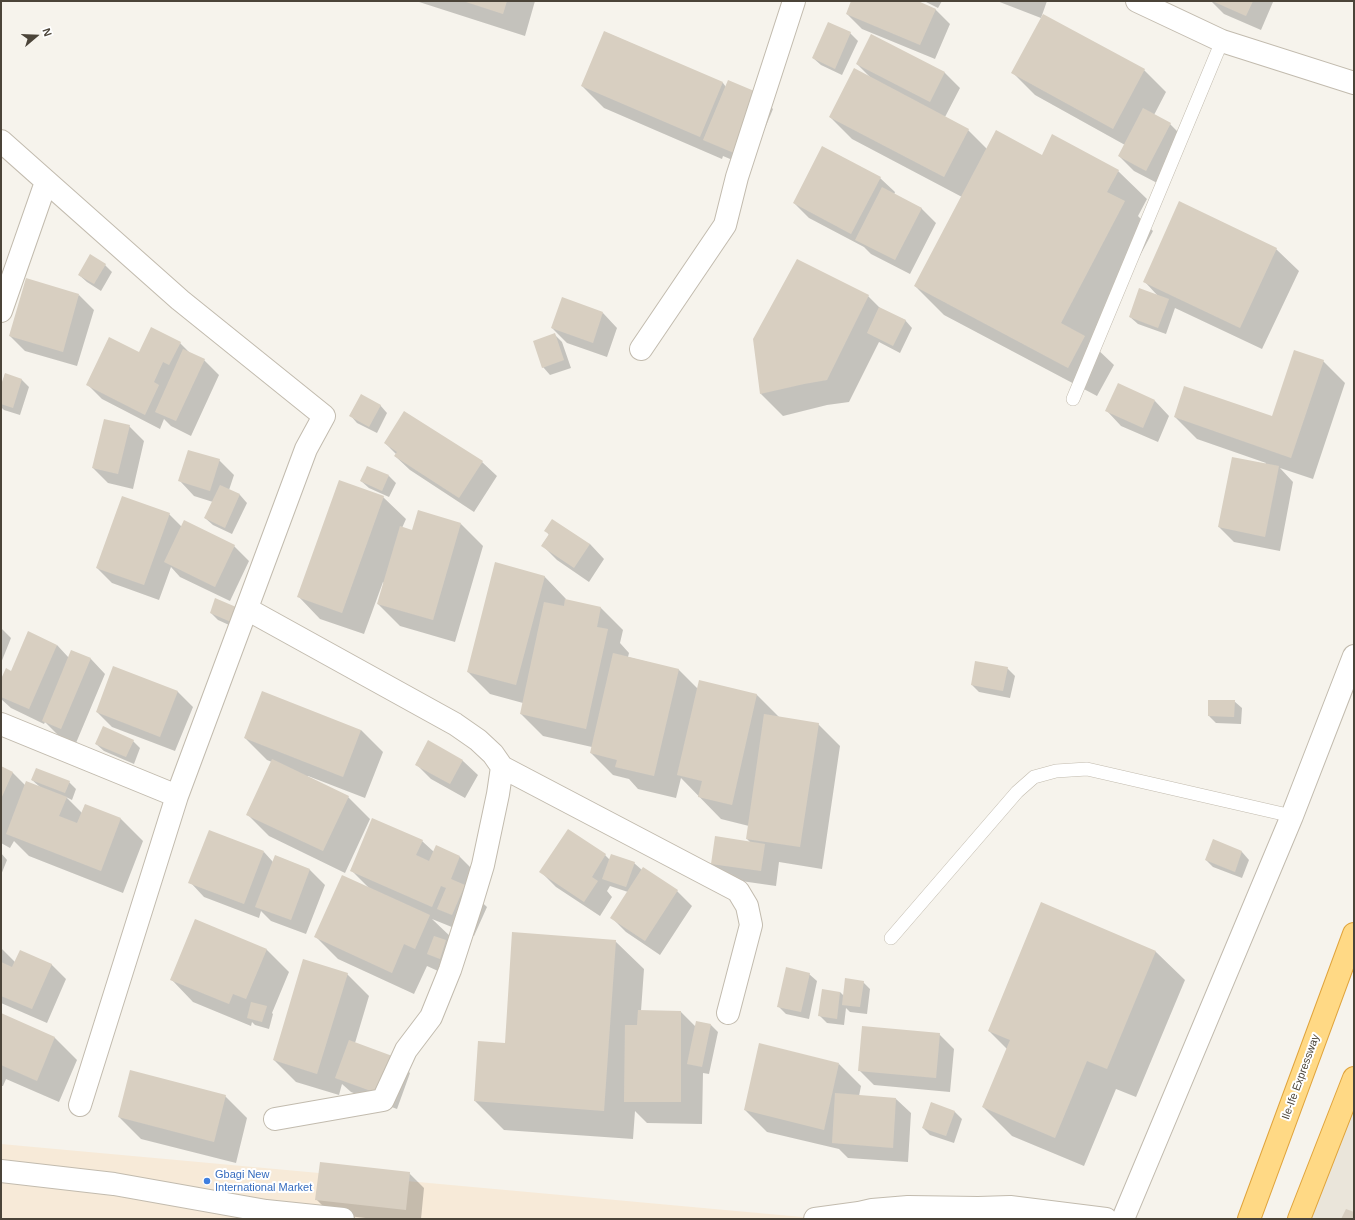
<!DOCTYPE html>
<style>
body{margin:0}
#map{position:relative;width:1355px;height:1220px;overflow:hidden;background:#f6f3ec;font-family:Helvetica,sans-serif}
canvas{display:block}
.frame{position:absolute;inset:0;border:2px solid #4b4439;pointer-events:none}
.north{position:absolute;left:16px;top:16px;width:40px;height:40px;-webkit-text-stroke:3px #fff;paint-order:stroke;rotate:71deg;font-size:11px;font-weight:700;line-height:16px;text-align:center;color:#4b4439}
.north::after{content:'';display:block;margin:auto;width:14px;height:18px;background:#4b4439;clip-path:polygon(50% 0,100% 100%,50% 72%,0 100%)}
</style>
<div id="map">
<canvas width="1355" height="1220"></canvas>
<div class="frame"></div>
<div class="north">N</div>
</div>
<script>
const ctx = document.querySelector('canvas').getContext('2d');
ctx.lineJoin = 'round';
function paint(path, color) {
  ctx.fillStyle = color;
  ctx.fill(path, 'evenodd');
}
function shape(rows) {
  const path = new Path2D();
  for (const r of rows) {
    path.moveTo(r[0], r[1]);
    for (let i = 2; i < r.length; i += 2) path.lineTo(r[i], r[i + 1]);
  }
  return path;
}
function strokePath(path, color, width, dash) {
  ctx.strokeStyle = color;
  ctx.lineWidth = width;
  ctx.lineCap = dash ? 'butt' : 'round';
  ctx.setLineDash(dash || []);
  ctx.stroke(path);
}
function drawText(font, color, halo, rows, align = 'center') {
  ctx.font = font + ' Helvetica,sans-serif';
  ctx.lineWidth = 4;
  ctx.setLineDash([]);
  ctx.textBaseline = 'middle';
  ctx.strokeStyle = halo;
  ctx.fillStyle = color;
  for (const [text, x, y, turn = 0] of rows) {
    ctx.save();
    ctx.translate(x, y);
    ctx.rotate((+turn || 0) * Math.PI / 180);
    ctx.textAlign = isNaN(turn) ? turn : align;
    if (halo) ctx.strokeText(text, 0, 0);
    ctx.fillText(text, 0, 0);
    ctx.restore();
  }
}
paint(shape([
 [1354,1070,1354,1219,1300,1219]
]), '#eae5da');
paint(shape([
 [1,1144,824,1219,1,1219]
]), '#f7ead8');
paint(shape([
 [416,1,535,1,525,36],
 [852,1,915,1,935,9,950,24,935,59,862,29,847,14],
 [924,1,942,1,938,8],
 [997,1,1047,1,1041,18],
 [1211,1,1272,1,1273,2,1261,30,1224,14],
 [829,23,850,33,858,41,842,75,821,65,813,58],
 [605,32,723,83,726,87,758,94,773,109,749,167,723,156,722,159,604,108,582,86],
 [871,36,945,73,960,88,945,117,968,130,987,149,1042,156,1118,171,1147,199,1138,216,1153,231,1093,345,1114,365,1097,396,944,315,915,286,962,197,852,139,830,117,871,78,857,64],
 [1144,70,1166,92,1154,115,1170,124,1185,139,1161,185,1134,171,1119,156,1125,145,1035,95,1013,73],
 [880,178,895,192,894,195,921,208,936,223,910,274,871,254,864,247,809,218,794,203],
 [1276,249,1299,271,1262,349,1175,308,1166,334,1138,324,1130,317,1158,296,1144,281],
 [797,260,868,296,881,309,905,320,912,328,900,353,879,342,849,402,827,405,783,416,761,394],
 [105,265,112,272,101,291,87,282,79,275],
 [79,295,94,310,77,366,25,351,10,336],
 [603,313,617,328,607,357,567,343,552,328],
 [554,334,562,342,571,368,550,375,543,367],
 [180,343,191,354,204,360,219,375,191,436,171,426,164,419,160,429,102,399,87,384,139,354],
 [1323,361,1345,383,1313,479,1280,468,1293,482,1280,551,1234,542,1219,527,1266,463,1197,439,1175,417,1273,417],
 [5,374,22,380,29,387,20,415,4,410,1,407,1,388],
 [1155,401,1169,416,1158,442,1121,426,1107,411],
 [380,405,387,413,377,433,357,423,350,415],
 [129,426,144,441,133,489,108,483,93,468],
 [385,443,482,462,497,476,474,512,410,470,395,456,396,454],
 [219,460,234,475,229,490,240,495,247,503,232,534,213,525,205,518,213,502,194,496,180,481],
 [389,476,396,483,389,497,369,488,361,481],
 [383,497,406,519,402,528,413,532,461,524,483,546,455,642,400,626,378,604,384,583,383,582,364,634,320,619,298,596],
 [169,514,182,527,234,546,249,561,230,601,180,577,171,567,159,600,112,583,97,568],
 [546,531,590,544,604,559,589,582,557,560,542,545,549,535],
 [544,576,566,599,566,600,601,608,623,630,620,643,629,653,628,657,679,670,698,689,700,681,757,695,780,718,818,724,840,746,822,869,779,862,776,886,727,879,712,864,751,843,747,839,749,826,721,819,681,778,676,798,638,789,629,779,613,775,591,753,592,747,543,736,521,714,523,703,490,694,468,672],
 [216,600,238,629,218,620,211,613],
 [1,628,11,638,1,663],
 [57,645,69,658,72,651,91,659,105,674,76,743,58,735,45,722,44,724,11,708,1,699,1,681,11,672],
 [114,668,178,692,193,707,175,751,112,727,97,712],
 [1007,668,1015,676,1010,698,979,692,972,685],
 [1234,701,1242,708,1241,724,1216,723,1209,716],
 [361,730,383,752,365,798,308,776,307,777,348,797,370,819,345,873,269,836,247,814,272,762,267,760,245,738],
 [133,741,140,748,134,764,104,751,96,744],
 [428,742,463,761,478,775,465,798,431,779,416,764],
 [1,767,13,773,25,785,40,787,32,780,69,782,76,789,72,800,66,797,82,813,85,805,121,819,143,841,123,893,29,856,14,841,10,848,1,843],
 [422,841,434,852,436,847,460,857,482,879,475,896,487,907,474,936,432,919,452,938,438,971,427,966,414,994,338,959,316,937,369,888,351,870],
 [1213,841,1242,852,1249,860,1242,878,1213,867,1206,860],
 [264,852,273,862,275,857,310,870,325,885,306,934,271,921,261,911,259,918,204,897,190,882],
 [1,853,7,860,1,875],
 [605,855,610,860,634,863,642,870,677,891,692,906,660,955,626,932,612,918,628,892,610,886,607,891,612,897,600,916,556,887,541,872],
 [1041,904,1156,952,1185,980,1136,1097,1116,1089,1084,1166,1012,1136,983,1107,1007,1049,989,1031],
 [196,920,267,950,289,972,272,1013,273,1014,269,1029,255,1025,252,1022,251,1026,193,1002,171,979],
 [615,941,644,969,641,1011,681,1012,696,1027,711,1025,718,1032,709,1074,703,1073,702,1124,647,1123,635,1111,633,1139,504,1130,475,1101,506,1044],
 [1,948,15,962,51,964,66,979,47,1023,1,1003],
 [347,974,369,996,355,1043,395,1058,410,1073,397,1109,351,1092,342,1084,339,1095,296,1082,274,1060],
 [809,974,817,981,809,1019,786,1014,779,1007],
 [863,982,870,989,867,1014,850,1012,846,1008,844,1025,827,1023,819,1015,840,992,844,996],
 [1,1014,55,1038,77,1060,59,1102,6,1079,3,1086,1,1086],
 [939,1034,954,1049,950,1092,874,1085,859,1070],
 [839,1064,861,1086,859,1096,896,1099,911,1113,908,1162,848,1158,839,1149,767,1132,745,1110],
 [225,1096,247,1118,236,1163,141,1139,119,1117],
 [931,1103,955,1112,962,1119,954,1143,930,1135,923,1128],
 [409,1173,424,1188,421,1219,374,1219,331,1214,316,1199]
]), '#0003');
paint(shape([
 [463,1,507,1,503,14],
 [851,1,918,1,936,9,920,45,846,14],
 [1212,1,1253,1,1246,16],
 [1043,14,1145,69,1113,129,1011,73],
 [828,22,851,32,835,69,812,58],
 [604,31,723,82,700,137,581,86],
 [871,34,945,72,930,102,856,64],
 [854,68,969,129,944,177,829,117],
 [728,80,759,93,734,153,703,140],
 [1143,108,1171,123,1146,171,1118,156],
 [996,130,1042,155,1052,134,1119,170,1107,192,1125,201,1061,323,1085,336,1068,368,914,286],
 [822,146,881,177,851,234,793,203],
 [882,187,922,208,895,260,855,240],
 [1179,201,1277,248,1240,328,1143,282],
 [90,254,106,264,94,284,78,275],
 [797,259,869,295,827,380,804,384,760,394,753,339],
 [26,278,79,294,63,352,9,336],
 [1139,288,1169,299,1158,328,1129,317],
 [562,297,603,312,593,343,551,328],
 [879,307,906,320,893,346,867,333],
 [151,327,181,342,169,365,163,362,154,382,159,385,145,415,86,385,109,337,139,352],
 [555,333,564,360,542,368,533,341],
 [183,349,205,359,176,421,155,412],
 [1294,350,1324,360,1291,458,1174,417,1184,386,1272,416],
 [5,373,22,379,13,408,1,404,1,385],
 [1118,383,1155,400,1143,428,1105,411],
 [361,394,381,405,369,427,349,416],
 [404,411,483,461,459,498,394,456,397,452,384,443],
 [104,419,130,425,118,474,92,468],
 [188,450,220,459,210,491,178,481],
 [1232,457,1279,466,1265,537,1218,527],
 [367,466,389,475,382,491,360,481],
 [339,480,384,496,342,613,297,597],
 [220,485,240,494,225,528,204,518],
 [122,496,170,513,144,585,96,568],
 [418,510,461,523,433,620,377,604,400,526,412,530],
 [552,519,590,544,574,568,541,546,549,534,544,531],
 [184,520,235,545,215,587,164,562],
 [495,562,545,576,516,685,467,672],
 [215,598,236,607,231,622,210,613],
 [565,599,601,607,597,627,608,629,586,729,520,714,544,602,564,606],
 [28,631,57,645,29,709,1,697,1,679,6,668,11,671],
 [71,650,91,658,61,729,42,721],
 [613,653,679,669,654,776,615,767,617,760,590,753],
 [975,661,1008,667,1003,691,971,685],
 [113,666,178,691,160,737,96,712],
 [699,680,757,694,732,805,698,797,702,781,677,775],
 [262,691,361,730,343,777,244,738],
 [1208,700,1235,700,1234,717,1208,716],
 [764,714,819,723,800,847,746,839],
 [103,726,134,740,126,757,95,744],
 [428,740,463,760,450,784,415,765],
 [272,759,349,796,323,851,246,815],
 [1,766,13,772,1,799],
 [36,768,70,781,65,793,31,780],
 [26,781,67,797,59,816,77,823,85,804,121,818,101,871,6,834],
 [372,818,423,840,416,855,429,861,436,845,460,856,451,879,465,885,452,915,437,909,446,888,441,886,432,907,350,871],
 [568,829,606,854,592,877,598,881,584,902,539,872],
 [209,830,264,851,244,904,188,883],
 [715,836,765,844,761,871,711,864],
 [1213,839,1242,851,1235,872,1205,860],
 [611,854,635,862,626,887,602,879],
 [275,855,310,869,291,920,255,907],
 [643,867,678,890,645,941,610,918],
 [342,875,430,915,415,949,404,944,392,973,314,937],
 [1041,902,1156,951,1107,1069,1087,1061,1055,1138,982,1107,1010,1040,988,1031],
 [195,919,267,949,246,999,233,994,229,1004,170,980],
 [512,932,616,940,604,1111,474,1101,478,1041,505,1043],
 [434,936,446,940,440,959,427,954],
 [20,950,52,964,32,1009,1,996,1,962,12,967],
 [303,959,348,973,317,1074,273,1060],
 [786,967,810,973,801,1012,777,1007],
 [845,978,864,981,860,1007,842,1005],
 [822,989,840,992,837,1019,818,1016],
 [251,1002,267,1006,262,1022,247,1018],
 [638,1010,681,1011,681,1102,624,1102,625,1025,637,1025],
 [1,1013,55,1037,37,1081,1,1065],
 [696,1021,711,1024,702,1067,687,1064],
 [862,1026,940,1033,936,1078,858,1071],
 [349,1040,395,1057,382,1095,335,1078],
 [759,1043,839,1063,824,1130,744,1110],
 [130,1070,226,1095,214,1142,118,1117],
 [835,1093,896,1098,893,1148,832,1143],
 [931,1102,955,1111,946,1136,922,1128],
 [320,1162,410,1172,406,1210,315,1200],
 [1346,1209,1354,1212,1354,1219,1341,1219]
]), '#d8cfc1');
const service = shape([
 [1073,399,1222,41],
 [891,938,1017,792,1034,777,1056,771,1087,769,1292,816]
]);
const minor = shape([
 [1137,1,1222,41,1354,83],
 [1,141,180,300,324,416,306,449,177,796,80,1105],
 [1,311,46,182],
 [641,349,725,225,737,177,794,1],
 [247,609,455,724,478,740,493,754,502,767,498,794,483,865,471,905,450,970,431,1017,406,1050,383,1100,275,1119],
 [1,724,177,796],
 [502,767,738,891,747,906,751,925,728,1013],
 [1,1171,114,1184,266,1211,343,1219],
 [815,1219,859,1213,872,1210,908,1207,978,1208,1010,1207,1106,1219],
 [1123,1219,1292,816,1354,656]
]);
const trunk = shape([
 [1249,1219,1354,934],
 [1299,1219,1354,1078]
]);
strokePath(service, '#c2bbae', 14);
strokePath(minor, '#c2bbae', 24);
strokePath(trunk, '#e0a43c', 24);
strokePath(service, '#fff', 13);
strokePath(minor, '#fff', 22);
strokePath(trunk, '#ffd985', 22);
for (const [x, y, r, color] of [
 [207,1181,4,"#3f7fe0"]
]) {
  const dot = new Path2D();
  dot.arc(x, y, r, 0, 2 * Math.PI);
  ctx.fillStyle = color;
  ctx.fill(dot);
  strokePath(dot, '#fff', 1.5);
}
drawText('11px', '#4b4439', '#fff', [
 ["Ile-Ife Expressway",1301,1077,-70]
]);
drawText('11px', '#366cbe', '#fff', [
 ["Gbagi New",215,1175],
 ["International Market",215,1188]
], 'left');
</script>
